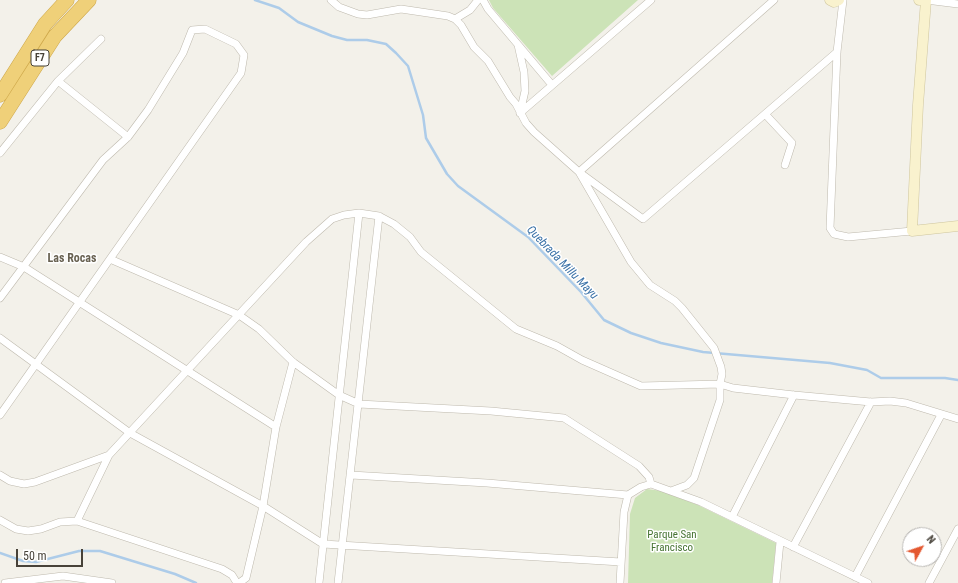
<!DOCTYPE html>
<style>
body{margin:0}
#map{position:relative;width:958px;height:583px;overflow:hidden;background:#f3f1ea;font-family:"Roboto Condensed",sans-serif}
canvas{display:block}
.north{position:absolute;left:902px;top:527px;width:40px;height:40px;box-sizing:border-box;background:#fff;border:1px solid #b5b3b0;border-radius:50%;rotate:50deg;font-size:11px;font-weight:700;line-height:16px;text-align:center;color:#474239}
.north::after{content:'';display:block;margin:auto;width:14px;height:18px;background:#e45830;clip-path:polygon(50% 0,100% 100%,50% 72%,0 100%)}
.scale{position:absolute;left:16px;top:549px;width:67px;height:18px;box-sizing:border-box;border:2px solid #474239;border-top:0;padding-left:5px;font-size:12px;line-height:14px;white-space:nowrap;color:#474239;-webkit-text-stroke:3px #fff;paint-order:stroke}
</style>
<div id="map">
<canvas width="958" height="583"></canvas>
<div class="north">N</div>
<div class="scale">50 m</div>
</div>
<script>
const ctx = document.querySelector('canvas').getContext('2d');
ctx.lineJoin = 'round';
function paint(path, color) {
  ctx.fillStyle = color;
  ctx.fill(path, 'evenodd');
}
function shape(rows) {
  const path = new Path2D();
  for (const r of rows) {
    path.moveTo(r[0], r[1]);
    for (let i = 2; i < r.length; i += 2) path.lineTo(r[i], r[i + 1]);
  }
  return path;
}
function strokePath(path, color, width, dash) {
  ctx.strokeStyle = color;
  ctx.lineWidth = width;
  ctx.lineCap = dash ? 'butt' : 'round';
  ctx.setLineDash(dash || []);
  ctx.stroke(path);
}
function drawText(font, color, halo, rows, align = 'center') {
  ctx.font = font + ' "Roboto Condensed",sans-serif';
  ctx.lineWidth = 3;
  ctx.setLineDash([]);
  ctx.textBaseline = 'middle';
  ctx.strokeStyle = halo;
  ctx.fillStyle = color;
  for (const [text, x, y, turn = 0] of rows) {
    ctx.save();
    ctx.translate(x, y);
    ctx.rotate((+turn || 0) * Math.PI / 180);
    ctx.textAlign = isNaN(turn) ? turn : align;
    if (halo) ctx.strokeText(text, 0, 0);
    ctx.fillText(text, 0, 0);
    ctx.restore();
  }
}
paint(shape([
 [489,0,638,0,552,76,493,8],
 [647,489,662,491,698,505,776,543,772,583,628,583,630,514,635,498]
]), '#cce3b7');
strokePath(shape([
 [255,0,279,8,298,22,332,36,347,40,367,40,386,44,396,53,408,66,423,115,426,138,447,174,458,186,528,237,581,292,604,320,631,333,661,343,703,352,830,363,867,370,881,378,945,378,958,380],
 [0,553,23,561,36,562,79,551,100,551,175,574,196,583]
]), '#adcce9', 2.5);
const street = shape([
 [331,0,339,7,358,14,367,15,401,9,448,16,455,19,461,25,474,47,488,61,510,97,516,104,526,123,534,132,579,172,643,219,837,52],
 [483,0,488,9,552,85],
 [843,0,837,52,830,228,834,234,848,237,912,231],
 [926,0,958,4],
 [455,19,470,10,478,0],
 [518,45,524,72,525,91,520,113],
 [58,81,128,137],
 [520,113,651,0],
 [765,114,792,143,785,165],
 [0,153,58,81,101,39],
 [0,257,24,267,276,427],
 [110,259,239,315,259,329,293,362,339,395,359,404,491,411,564,418,639,466,649,477,651,484],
 [0,298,103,160,128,137,148,110,183,53,192,30,205,29,236,44,244,55,241,73,0,415],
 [0,338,130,433,263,506,323,544,621,562],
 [0,475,10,481,24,484,35,482,109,455],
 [351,475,487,483,628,495],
 [671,491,687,485,694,478,720,400,720,384,722,374,721,367,714,348,682,308,675,301,650,285,631,262,579,172,774,0],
 [732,517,794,395],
 [0,520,16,529,28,531,41,529,60,522,77,521,222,569,232,575,237,583],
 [77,521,109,455,306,242,332,219,344,215,359,213,379,216,394,224,410,237,421,252,516,329,557,346,582,360,641,386,720,384,733,388,794,395,871,402,890,401,906,403,958,419],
 [793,547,871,402],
 [855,577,941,415],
 [5,583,63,576,112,583],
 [239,583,246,578,263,506,276,427,293,362],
 [319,583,359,213],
 [338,583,379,216],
 [620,583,624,512,628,495,641,487,651,484,701,502,868,583],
 [776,583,780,542],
 [929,583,958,529]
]);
const secondary = shape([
 [830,0,834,2,839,0],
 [919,0,926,0,918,105,912,231,958,226]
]);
const highway = shape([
 [0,95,45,24,67,0],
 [0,122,55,36,89,0]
]);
strokePath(street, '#beb9ad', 8);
strokePath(secondary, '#cec59e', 11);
strokePath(highway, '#cea74a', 15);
strokePath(street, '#fff', 7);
strokePath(secondary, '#f9f2ce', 10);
strokePath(highway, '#efd079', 14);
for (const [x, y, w] of [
 [40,58,18]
]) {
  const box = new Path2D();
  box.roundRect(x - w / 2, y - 8, w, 16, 3);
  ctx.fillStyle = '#fff';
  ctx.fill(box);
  strokePath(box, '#474239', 1);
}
drawText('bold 10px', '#474239', null, [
 ["F7",40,58]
]);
drawText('11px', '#467332', '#fff', [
 ["Parque San",672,535],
 ["Francisco",672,548]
]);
drawText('bold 12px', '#686151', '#fff', [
 ["Las Rocas",72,259]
]);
drawText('italic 12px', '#3c73a8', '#fff', [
 ["Quebrada Millu Mayu",562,263,46]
]);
</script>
